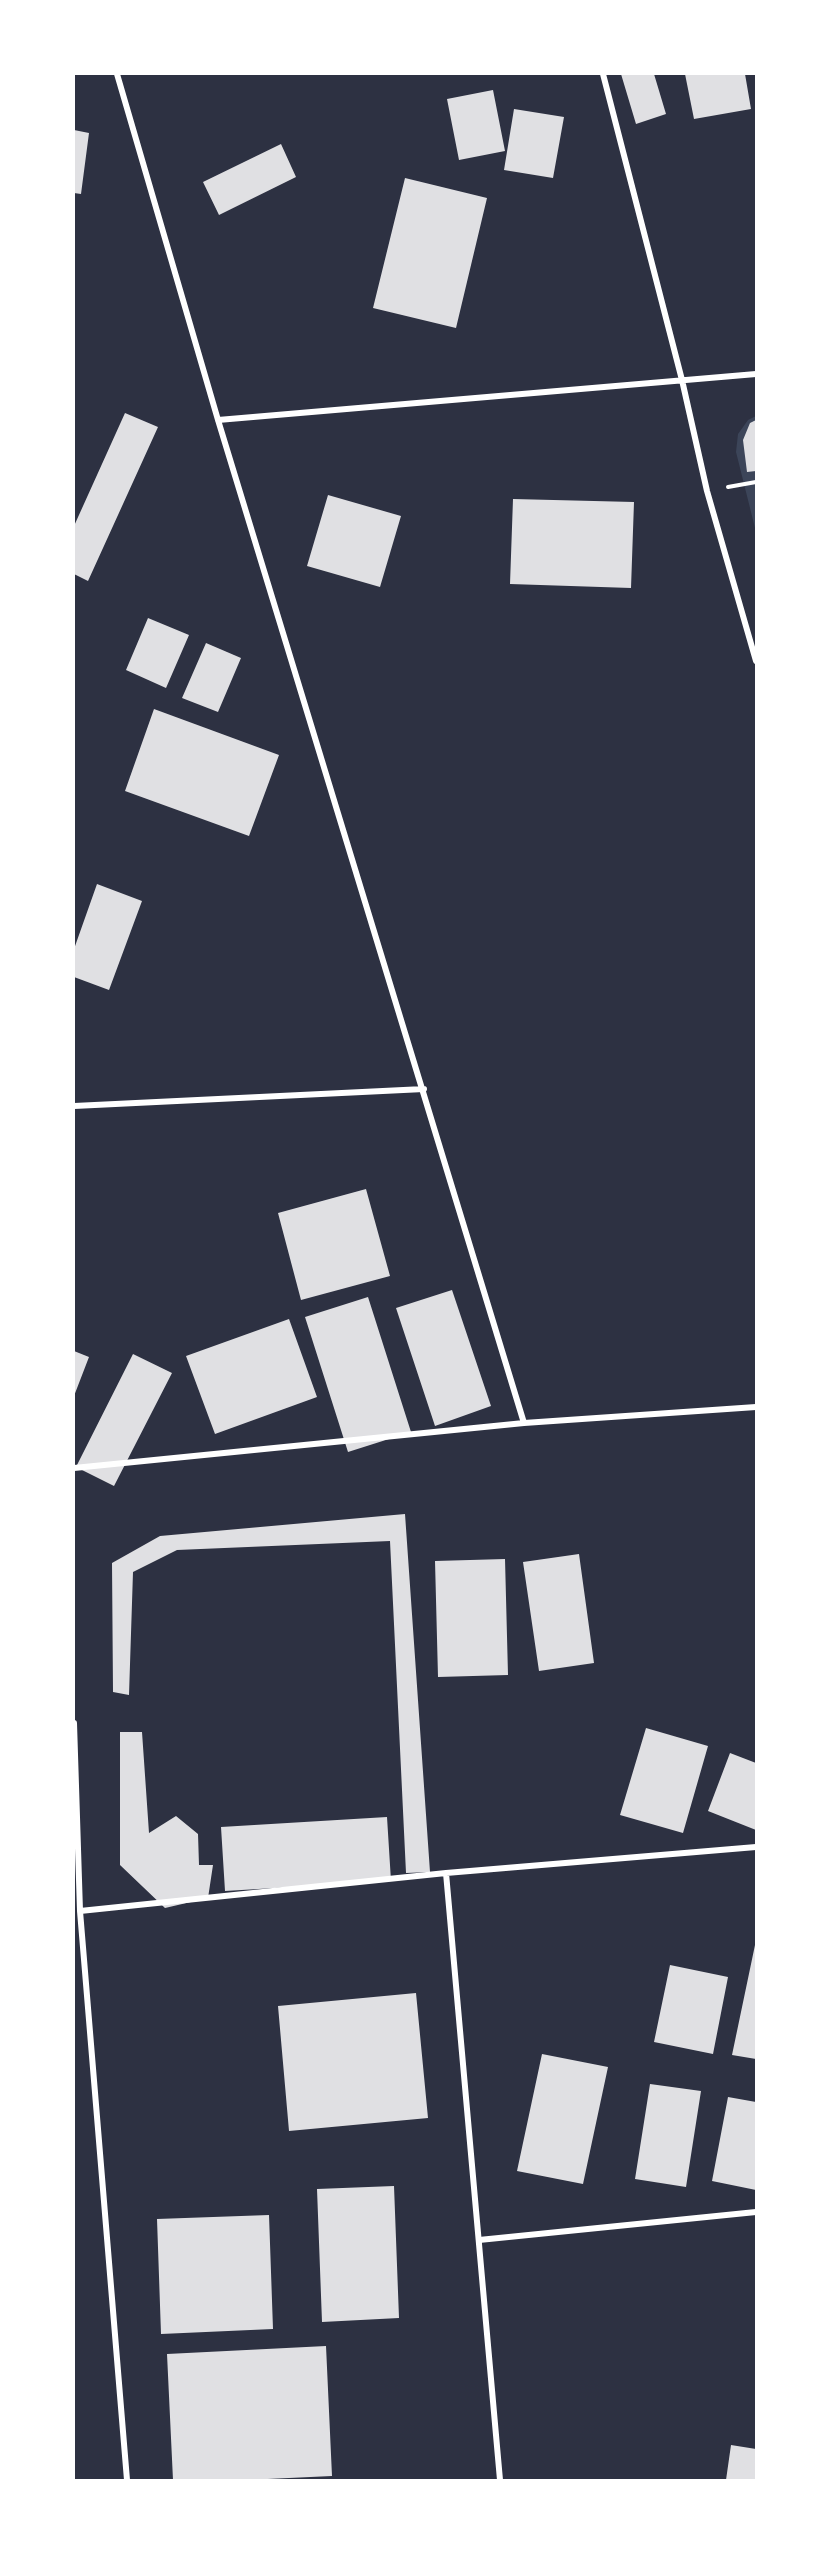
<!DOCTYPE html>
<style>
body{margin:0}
#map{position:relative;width:830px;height:2554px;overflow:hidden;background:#2d3142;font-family:"DejaVu Sans",sans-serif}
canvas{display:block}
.frame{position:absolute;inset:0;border:75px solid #fff;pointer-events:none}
</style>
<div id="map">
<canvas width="830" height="2554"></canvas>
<div class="frame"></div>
</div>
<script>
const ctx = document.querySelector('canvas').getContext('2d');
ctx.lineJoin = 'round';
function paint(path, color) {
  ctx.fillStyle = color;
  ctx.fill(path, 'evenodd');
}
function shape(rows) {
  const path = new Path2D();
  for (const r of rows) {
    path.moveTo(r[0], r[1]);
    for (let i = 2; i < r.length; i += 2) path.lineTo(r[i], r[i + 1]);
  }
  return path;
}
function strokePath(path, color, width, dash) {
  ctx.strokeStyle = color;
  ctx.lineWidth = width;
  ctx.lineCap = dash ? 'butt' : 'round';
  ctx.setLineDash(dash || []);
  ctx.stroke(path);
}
paint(shape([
 [756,416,756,532,736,452,738,434,748,420]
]), '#3c4559');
paint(shape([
 [621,74,654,74,666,114,636,124],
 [685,74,745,74,751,109,694,119],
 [493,90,505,151,459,160,447,99],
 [514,109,564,117,553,178,504,170],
 [74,130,89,133,81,194,74,193],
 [281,144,296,177,219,215,203,182],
 [405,178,487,198,456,328,373,308],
 [125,413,158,427,88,581,74,574,74,526],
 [756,420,756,471,747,472,743,440,750,423],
 [328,495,401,516,380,587,307,566],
 [513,499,634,502,631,588,510,584],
 [148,618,189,635,166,688,126,670],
 [206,643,241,658,218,712,182,698],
 [154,709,279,755,249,836,125,791],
 [97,884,142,901,109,990,74,977,74,949],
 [366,1189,390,1276,301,1300,278,1213],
 [452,1290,491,1406,435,1426,396,1308],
 [368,1297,411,1432,348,1452,305,1317],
 [289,1319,317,1397,215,1434,186,1356],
 [74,1351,89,1357,74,1396],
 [133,1354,172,1373,114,1486,76,1467],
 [405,1514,430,1872,406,1873,390,1541,177,1550,133,1572,129,1695,113,1692,112,1563,160,1536],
 [579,1554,594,1663,539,1671,523,1562],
 [505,1559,508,1675,438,1677,435,1561],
 [646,1728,708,1746,683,1833,620,1815],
 [120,1732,142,1732,149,1833,176,1816,198,1834,199,1865,213,1865,208,1898,165,1908,120,1865],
 [730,1753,756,1763,756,1830,708,1811],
 [387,1817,391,1881,225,1891,221,1827],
 [755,1945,756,1945,756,2059,732,2055],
 [670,1965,728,1977,713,2054,654,2042],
 [416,1993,428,2118,289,2131,278,2006],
 [542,2054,608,2067,583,2184,517,2171],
 [650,2084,701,2091,686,2187,635,2179],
 [728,2097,756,2102,756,2190,712,2181],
 [394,2186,399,2318,322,2322,317,2189],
 [269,2215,273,2329,161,2334,157,2219],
 [326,2346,332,2476,246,2480,173,2480,167,2354],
 [731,2445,756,2449,756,2480,726,2480]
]), '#e0e0e3');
strokePath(shape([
 [728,487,756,482]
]), '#fff', 4);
strokePath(shape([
 [117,74,218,420,524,1423],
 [603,74,682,380,707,491,756,661],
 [218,420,756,374],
 [74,1106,424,1089],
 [74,1468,524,1423,756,1407],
 [74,1723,80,1911,127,2480],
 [446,1873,500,2480],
 [80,1911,446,1873,756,1847],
 [479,2240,756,2212]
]), '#fff', 6);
</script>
